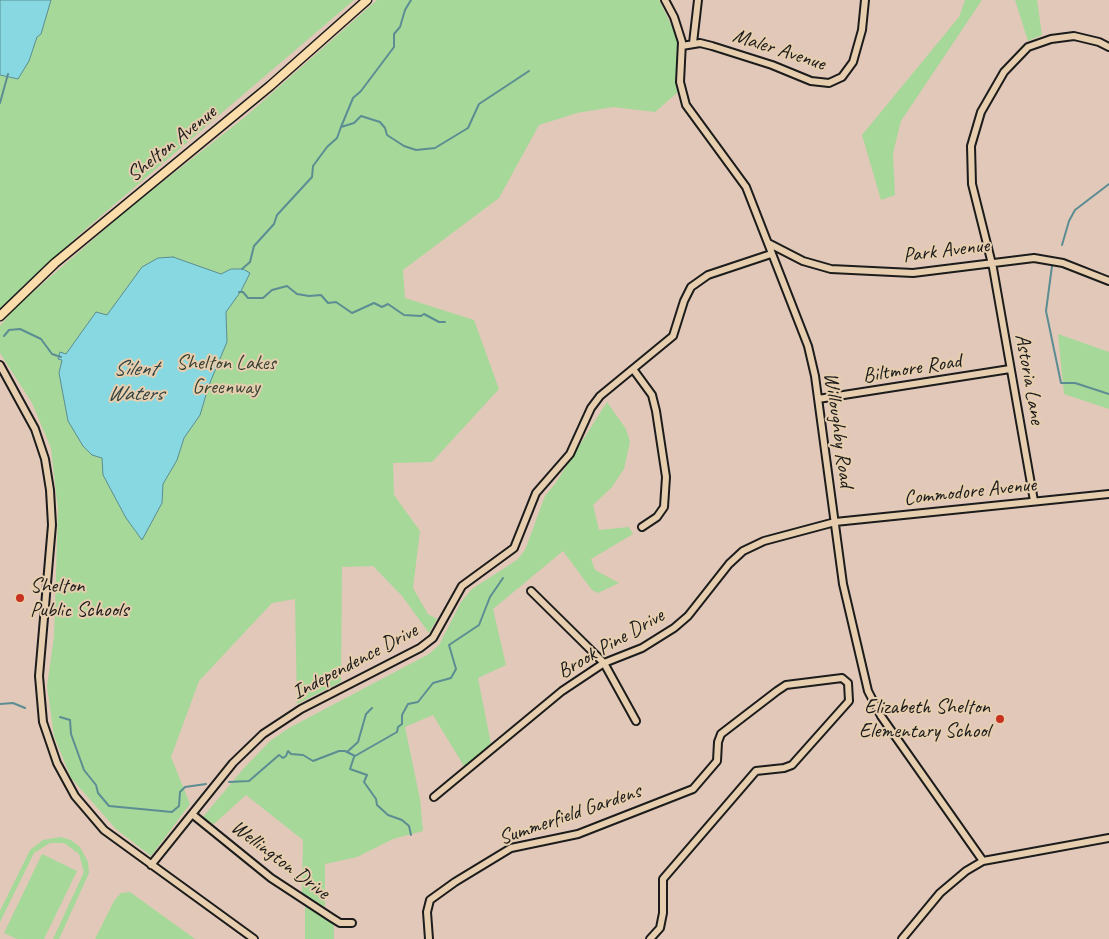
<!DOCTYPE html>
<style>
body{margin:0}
canvas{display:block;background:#e1c8b8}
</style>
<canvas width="1109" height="939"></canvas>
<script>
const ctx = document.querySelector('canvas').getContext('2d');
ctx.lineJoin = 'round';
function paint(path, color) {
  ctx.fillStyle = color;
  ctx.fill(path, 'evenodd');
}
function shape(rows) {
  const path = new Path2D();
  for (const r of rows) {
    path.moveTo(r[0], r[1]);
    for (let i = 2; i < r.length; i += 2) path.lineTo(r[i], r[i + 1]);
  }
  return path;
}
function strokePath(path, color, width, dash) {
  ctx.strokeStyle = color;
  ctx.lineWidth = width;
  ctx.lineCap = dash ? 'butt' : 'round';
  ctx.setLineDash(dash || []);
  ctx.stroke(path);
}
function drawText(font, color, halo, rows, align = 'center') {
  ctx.font = font + ' Caveat,sans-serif';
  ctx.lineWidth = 4;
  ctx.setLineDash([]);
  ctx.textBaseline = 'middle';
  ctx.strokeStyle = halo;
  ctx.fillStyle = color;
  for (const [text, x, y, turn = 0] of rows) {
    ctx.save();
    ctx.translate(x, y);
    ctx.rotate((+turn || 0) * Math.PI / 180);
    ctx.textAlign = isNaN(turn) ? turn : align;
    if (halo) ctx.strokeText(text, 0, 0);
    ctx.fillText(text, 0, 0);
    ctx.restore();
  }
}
paint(shape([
 [0,0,354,0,81,233,0,309],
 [377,0,659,0,677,37,677,93,655,112,613,107,577,113,539,125,499,198,403,270,405,298,474,320,499,389,432,462,393,463,394,495,420,531,413,588,428,614,437,619,429,633,402,596,373,566,342,567,341,682,297,704,295,599,272,603,199,681,171,757,190,804,151,856,116,829,71,778,54,736,47,686,54,637,58,510,51,448,32,403,0,353,0,326,16,307,127,210,245,117],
 [965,0,982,0,901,121,893,153,895,195,881,200,862,135,959,17],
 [1015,0,1037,0,1042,35,1028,41],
 [1058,334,1109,352,1109,409,1064,394],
 [607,402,626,429,630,442,624,469,612,487,593,505,599,530,629,527,633,534,591,559,595,570,619,583,598,593,592,590,563,551,493,609,506,665,478,678,491,744,465,768,433,715,405,727,420,799,423,831,393,839,357,857,325,864,325,907,302,893,303,840,246,795,214,824,202,818,244,768,270,741,289,728,429,654,439,645,461,602,472,589,517,560,525,550,545,496,555,484],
 [60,837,71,840,80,847,88,862,89,873,59,939,53,939,84,872,79,854,64,843,50,843,34,853,0,922,0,911,30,850,43,840],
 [42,854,77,871,44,939,17,939,4,933],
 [130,892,195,939,95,939,114,901,121,893],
 [305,906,334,924,334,939,305,939]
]), '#a6d89a');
const water = shape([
 [0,0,51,0,41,34,37,37,29,61,18,79,0,75,0,0],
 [173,257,221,274,231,269,243,269,250,273,241,291,226,312,227,342,209,385,200,415,184,438,177,460,163,484,162,503,142,540,126,518,103,475,102,458,92,455,83,446,68,421,59,373,62,360,58,359,60,352,66,354,96,312,107,315,142,267,158,258,173,257]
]);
paint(water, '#87d8e0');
strokePath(water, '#5c8d92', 1);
strokePath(shape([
 [0,103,8,74],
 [341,127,353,98,361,91,394,47,394,34,400,27,405,10,411,0],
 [1062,245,1069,221,1075,210,1109,184],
 [1052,266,1046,311,1061,383,1075,383,1109,394],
 [242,269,250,262,254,246,274,224,277,215,312,177,313,166,327,147,337,138,341,127,354,123,361,116,380,122,385,128,387,135,404,146,416,150,435,148,468,128,479,104,529,71],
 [239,292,243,292,248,298,263,298,272,290,287,286,297,294,309,296,321,295,328,303,336,302,352,313,374,303,382,307,388,304,404,315,421,316,424,314,439,322,445,322],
 [4,336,9,330,20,329,41,339,52,354,61,357],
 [0,704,13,703,25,708],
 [60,717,70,720,71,734,84,770,96,785,98,793,109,806,172,812,179,806,180,792,185,787,206,784],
 [347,752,358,742,366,714,372,708],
 [354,757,350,769,367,775,364,782,376,799,377,805,388,815,402,820,409,826,411,835],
 [229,782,249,781,279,755,283,758,286,756,288,751,291,754,303,755,313,761,339,751,345,751,355,756,397,732,398,727,402,724,402,715,408,704,418,702,433,683,451,678,456,669,449,645,479,625,490,597,503,578]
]), '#5c8d92', 2);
const minor = shape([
 [665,0,674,17,682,42,680,82,686,105,746,187,808,346,815,376,843,584,868,691,881,716,983,861],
 [693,43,698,0],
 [682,46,700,43,712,46,772,65,811,81,829,83,842,77,853,62,862,30,865,0],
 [768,243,803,261,831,269,913,273,1034,258,1063,263,1109,281],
 [0,365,35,429,45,459,50,490,52,525,39,676,43,722,57,763,75,796,104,830,254,939],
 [633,369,652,395,656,411,666,477,664,507,657,517,642,527],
 [818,399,1010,369],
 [1034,501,993,268,972,184,971,146,981,112,1004,72,1028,47,1051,39,1074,36,1099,42,1109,47],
 [531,591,604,663,636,721],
 [434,797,562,691,604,663,642,648,674,628,688,616,729,564,743,551,764,541,835,522,1109,494],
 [192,814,271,878,332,918,340,923,352,923],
 [151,865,233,763,263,734,301,709,420,648,433,638,462,586,514,548,536,493,570,454,591,408,600,396,673,336,684,301,691,287,708,275,771,254],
 [429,939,427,912,430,900,455,882,511,848,578,834,693,789,717,761,718,742,721,734,777,691,786,685,842,678,848,683,849,701,792,765,784,768,756,771,663,879,663,913,660,928,650,939],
 [902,939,940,893,966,871,983,861,1109,838]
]);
const major = shape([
 [0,316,55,263,270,86,367,0]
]);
strokePath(minor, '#1c1c1c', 10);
strokePath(major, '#1c1c1c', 11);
strokePath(minor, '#e6ceaf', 6);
strokePath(major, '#fbddab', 8);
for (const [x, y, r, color] of [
 [20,598,5,"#c8321e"],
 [1000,719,5,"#c8321e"]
]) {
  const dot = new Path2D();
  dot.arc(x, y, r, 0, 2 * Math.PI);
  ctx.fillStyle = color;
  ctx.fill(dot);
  strokePath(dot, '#e6ceaf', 2);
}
drawText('21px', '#1c1c1c', '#e6ceaf', [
 ["Maler Avenue",779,50,18],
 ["Shelton Avenue",172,144,-39],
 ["Park Avenue",946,251,-7],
 ["Biltmore Road",912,369,-9],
 ["Astoria Lane",1029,379,80],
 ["Willoughby Road",838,430,82],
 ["Commodore Avenue",970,492,-6],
 ["Brook Pine Drive",611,644,-30],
 ["Independence Drive",355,662,-28],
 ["Summerfield Gardens",570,815,-19],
 ["Wellington Drive",280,860,37]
]);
drawText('21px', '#384235', '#e6ceaf', [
 ["Shelton Lakes",226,363],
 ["Greenway",226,387]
]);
drawText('21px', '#1c1c1c', '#e6ceaf', [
 ["Shelton",30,586],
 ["Public Schools",30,610],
 ["Elizabeth Shelton",990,707,"right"],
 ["Elementary School",990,731,"right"]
], 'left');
drawText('italic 22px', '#314243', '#e6ceaf', [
 ["Silent",135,369],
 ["Waters",135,394]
]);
</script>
